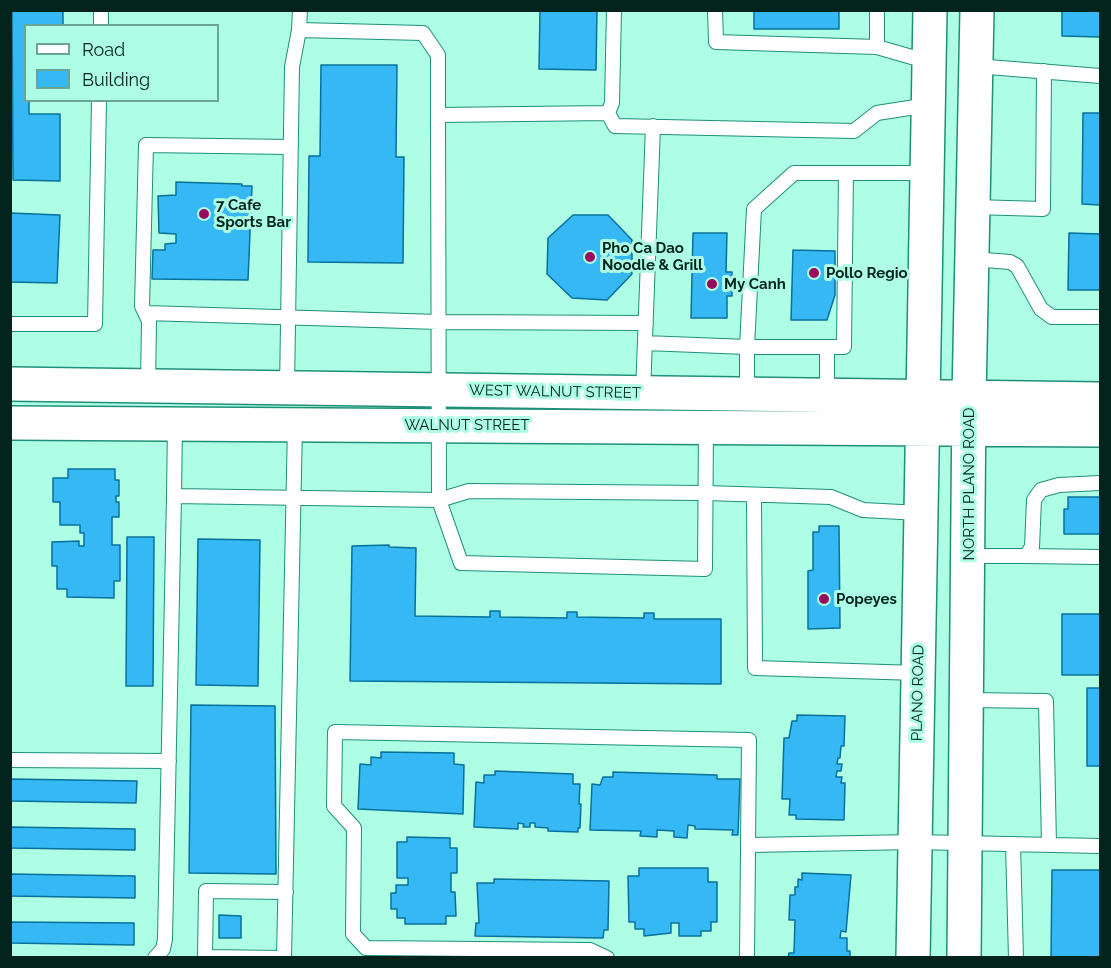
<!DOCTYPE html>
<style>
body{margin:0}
#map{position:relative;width:1111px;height:968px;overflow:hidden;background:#aefde5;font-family:Raleway,sans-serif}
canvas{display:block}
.frame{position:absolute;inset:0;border:12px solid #03241c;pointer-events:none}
.legend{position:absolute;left:24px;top:24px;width:195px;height:78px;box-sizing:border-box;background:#aefde5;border:2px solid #6aa695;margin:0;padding:8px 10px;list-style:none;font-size:18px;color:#03241c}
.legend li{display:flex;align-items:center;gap:12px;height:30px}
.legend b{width:30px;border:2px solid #6aa695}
</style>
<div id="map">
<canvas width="1111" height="968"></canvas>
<div class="frame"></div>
<ul class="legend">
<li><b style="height:8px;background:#fff"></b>Road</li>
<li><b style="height:16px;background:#35b8f3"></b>Building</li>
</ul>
</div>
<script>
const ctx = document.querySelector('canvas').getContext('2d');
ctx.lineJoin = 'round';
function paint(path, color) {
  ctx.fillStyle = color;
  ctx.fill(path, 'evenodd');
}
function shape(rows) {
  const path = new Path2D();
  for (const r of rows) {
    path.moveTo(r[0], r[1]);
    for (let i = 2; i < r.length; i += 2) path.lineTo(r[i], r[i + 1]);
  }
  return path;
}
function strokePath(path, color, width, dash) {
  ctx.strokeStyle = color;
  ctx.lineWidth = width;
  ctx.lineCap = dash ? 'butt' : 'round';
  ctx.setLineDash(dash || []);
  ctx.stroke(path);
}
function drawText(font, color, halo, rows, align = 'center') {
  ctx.font = font + ' Raleway,sans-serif';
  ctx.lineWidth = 6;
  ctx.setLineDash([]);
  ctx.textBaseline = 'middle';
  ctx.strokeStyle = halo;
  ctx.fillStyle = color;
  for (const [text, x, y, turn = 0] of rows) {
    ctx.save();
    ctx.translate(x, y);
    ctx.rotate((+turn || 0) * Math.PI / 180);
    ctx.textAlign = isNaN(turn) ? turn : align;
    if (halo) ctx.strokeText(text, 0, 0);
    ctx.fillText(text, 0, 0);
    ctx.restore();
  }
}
const building = shape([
 [12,10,63,10,63,26,26,26,26,100,29,100,29,114,60,114,60,181,13,180,12,10],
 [540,10,597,10,596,70,539,69,540,10],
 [754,10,839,10,839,29,754,29,754,10],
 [1062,10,1100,10,1100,37,1062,36,1062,10],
 [321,65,397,65,396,157,404,157,403,263,308,262,309,156,320,156,321,65],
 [1083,113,1100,113,1100,205,1082,204,1083,113],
 [176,182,242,184,242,186,252,186,248,280,152,279,153,250,165,250,165,244,176,243,176,234,159,233,158,196,176,195,176,182],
 [10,213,60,215,57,283,10,282,10,213],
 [573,215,608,215,632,240,632,274,607,300,572,298,547,274,548,238,573,215],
 [693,233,727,233,726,272,732,272,732,296,727,296,727,318,691,318,693,233],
 [1069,233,1100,234,1100,290,1068,290,1069,233],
 [793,250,835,251,835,295,827,320,791,320,793,250],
 [68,469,115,469,115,480,119,480,119,496,116,496,116,502,119,502,119,517,112,517,112,545,120,545,120,581,114,581,114,598,67,597,67,589,57,589,57,566,52,566,52,542,79,541,79,546,84,546,84,533,80,533,80,525,60,525,60,502,53,502,53,478,68,478,68,469],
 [1068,497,1100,497,1100,534,1064,534,1064,509,1068,509,1068,497],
 [819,526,839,526,840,628,808,629,808,571,813,570,813,532,819,532,819,526],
 [127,537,154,537,153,686,126,686,127,537],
 [198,539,260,540,258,686,196,685,198,539],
 [389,545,389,547,416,548,415,616,490,617,490,611,500,611,500,617,567,618,567,612,577,612,577,617,644,618,644,613,654,613,654,619,721,619,721,684,350,681,352,546,389,545],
 [1062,614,1100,614,1100,675,1062,675,1062,614],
 [1087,688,1100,688,1100,766,1087,766,1087,688],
 [191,705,275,706,276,874,189,873,191,705],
 [797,715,845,716,844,746,841,746,840,758,838,758,837,764,842,764,841,771,837,771,836,777,842,777,841,783,845,783,844,820,796,819,796,815,789,815,790,799,782,799,784,738,789,738,792,721,797,721,797,715],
 [381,752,454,753,454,764,464,765,463,814,358,809,360,764,371,765,371,757,381,758,381,752],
 [495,771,573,774,573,784,580,784,579,804,581,804,580,828,578,828,578,832,548,831,548,828,535,827,535,823,530,823,530,827,523,827,524,824,518,823,518,829,474,827,476,782,484,783,484,775,495,775,495,771],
 [613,772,717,775,717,779,740,779,738,835,732,835,733,830,695,829,695,826,688,825,687,838,674,837,674,831,657,830,657,837,640,836,641,831,590,830,592,784,600,785,603,777,613,777,613,772],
 [10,779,137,781,136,803,10,801,10,779],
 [10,827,135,829,135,850,10,848,10,827],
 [407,837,450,838,450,848,457,848,457,873,451,873,451,892,455,892,456,916,446,916,446,924,405,924,405,918,397,918,397,909,391,909,391,893,396,893,396,885,408,885,408,878,397,878,397,842,407,842,407,837],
 [639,868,708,868,708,882,717,882,717,922,711,922,711,931,701,931,701,936,679,936,679,923,671,923,671,933,644,936,644,929,635,929,635,922,629,922,628,876,639,876,639,868],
 [1052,870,1100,870,1100,958,1051,958,1052,870],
 [802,873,851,875,846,932,841,931,840,938,847,938,847,951,850,951,850,958,788,958,789,953,794,953,795,920,789,920,790,895,795,895,795,887,798,887,798,879,802,880,802,873],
 [10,874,135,876,135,898,10,896,10,874],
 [494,879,609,881,608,930,604,930,603,938,475,936,476,923,479,923,477,883,494,883,494,879],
 [219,915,241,916,241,938,219,938,219,915],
 [10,922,134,923,134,945,10,943,10,922]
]);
paint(building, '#35b8f3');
strokePath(building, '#08719a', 1.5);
const service = shape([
 [715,10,716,42,877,47,929,62],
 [877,10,877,47],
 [101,26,101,10],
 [299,30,300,10],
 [976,66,1100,76],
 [608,113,612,103,614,10],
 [973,207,1043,209,1044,71],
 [972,259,1010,262,1017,266,1041,309,1052,317,1100,317],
 [146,313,439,322,646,323],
 [10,324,95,324,99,100],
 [645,343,747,347,754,209,794,173,846,173],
 [148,386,149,321,142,306,146,145,291,147],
 [287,388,292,67,299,30,423,33,438,55,438,115],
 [643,393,653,126],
 [747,394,747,347,827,347],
 [827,396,827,347,844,347,846,173,927,173],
 [175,424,174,496,439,500,469,491,706,493,831,497,863,510,920,513],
 [706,427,705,569,461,563,439,500,438,115,608,113,615,126,854,131,877,113,928,105],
 [754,495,755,668,918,673],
 [968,556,1026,556,1032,547,1034,500,1041,490,1059,485,1100,483],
 [1026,556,1100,557],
 [967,700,1046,701,1049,845],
 [10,760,169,761],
 [1013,844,1016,958],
 [749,845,915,842,1100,846],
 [155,958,163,949,165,939,174,496],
 [282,958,205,957,206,891,286,892],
 [284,958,295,424],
 [607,958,590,950,366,948,353,934,354,828,334,806,335,732,749,740,747,958]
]);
const secondary = shape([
 [10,384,1100,399],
 [10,423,1100,430],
 [913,958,930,10],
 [964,958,969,397,977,10]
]);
strokePath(service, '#1f9077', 16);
strokePath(secondary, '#1f9077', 36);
strokePath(service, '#fff', 14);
strokePath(secondary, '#fff', 33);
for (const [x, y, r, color] of [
 [204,214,6,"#990b5e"],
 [590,257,6,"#990b5e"],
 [814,273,6,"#990b5e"],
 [712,284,6,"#990b5e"],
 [824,599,6,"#990b5e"]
]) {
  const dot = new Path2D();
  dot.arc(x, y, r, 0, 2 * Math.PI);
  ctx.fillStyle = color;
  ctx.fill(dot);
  strokePath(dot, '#aefde5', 2);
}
drawText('bold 15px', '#03241c', '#aefde5', [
 ["7 Cafe",216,205],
 ["Sports Bar",216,222],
 ["Pho Ca Dao",602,248],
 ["Noodle & Grill",602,265],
 ["Pollo Regio",826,273],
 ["My Canh",724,284],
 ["Popeyes",836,599]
], 'left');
drawText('15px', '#03241c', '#aefde5', [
 ["WEST WALNUT STREET",555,392,1],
 ["WALNUT STREET",467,425],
 ["NORTH PLANO ROAD",969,484,-90],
 ["PLANO ROAD",918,693,-89]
]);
</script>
